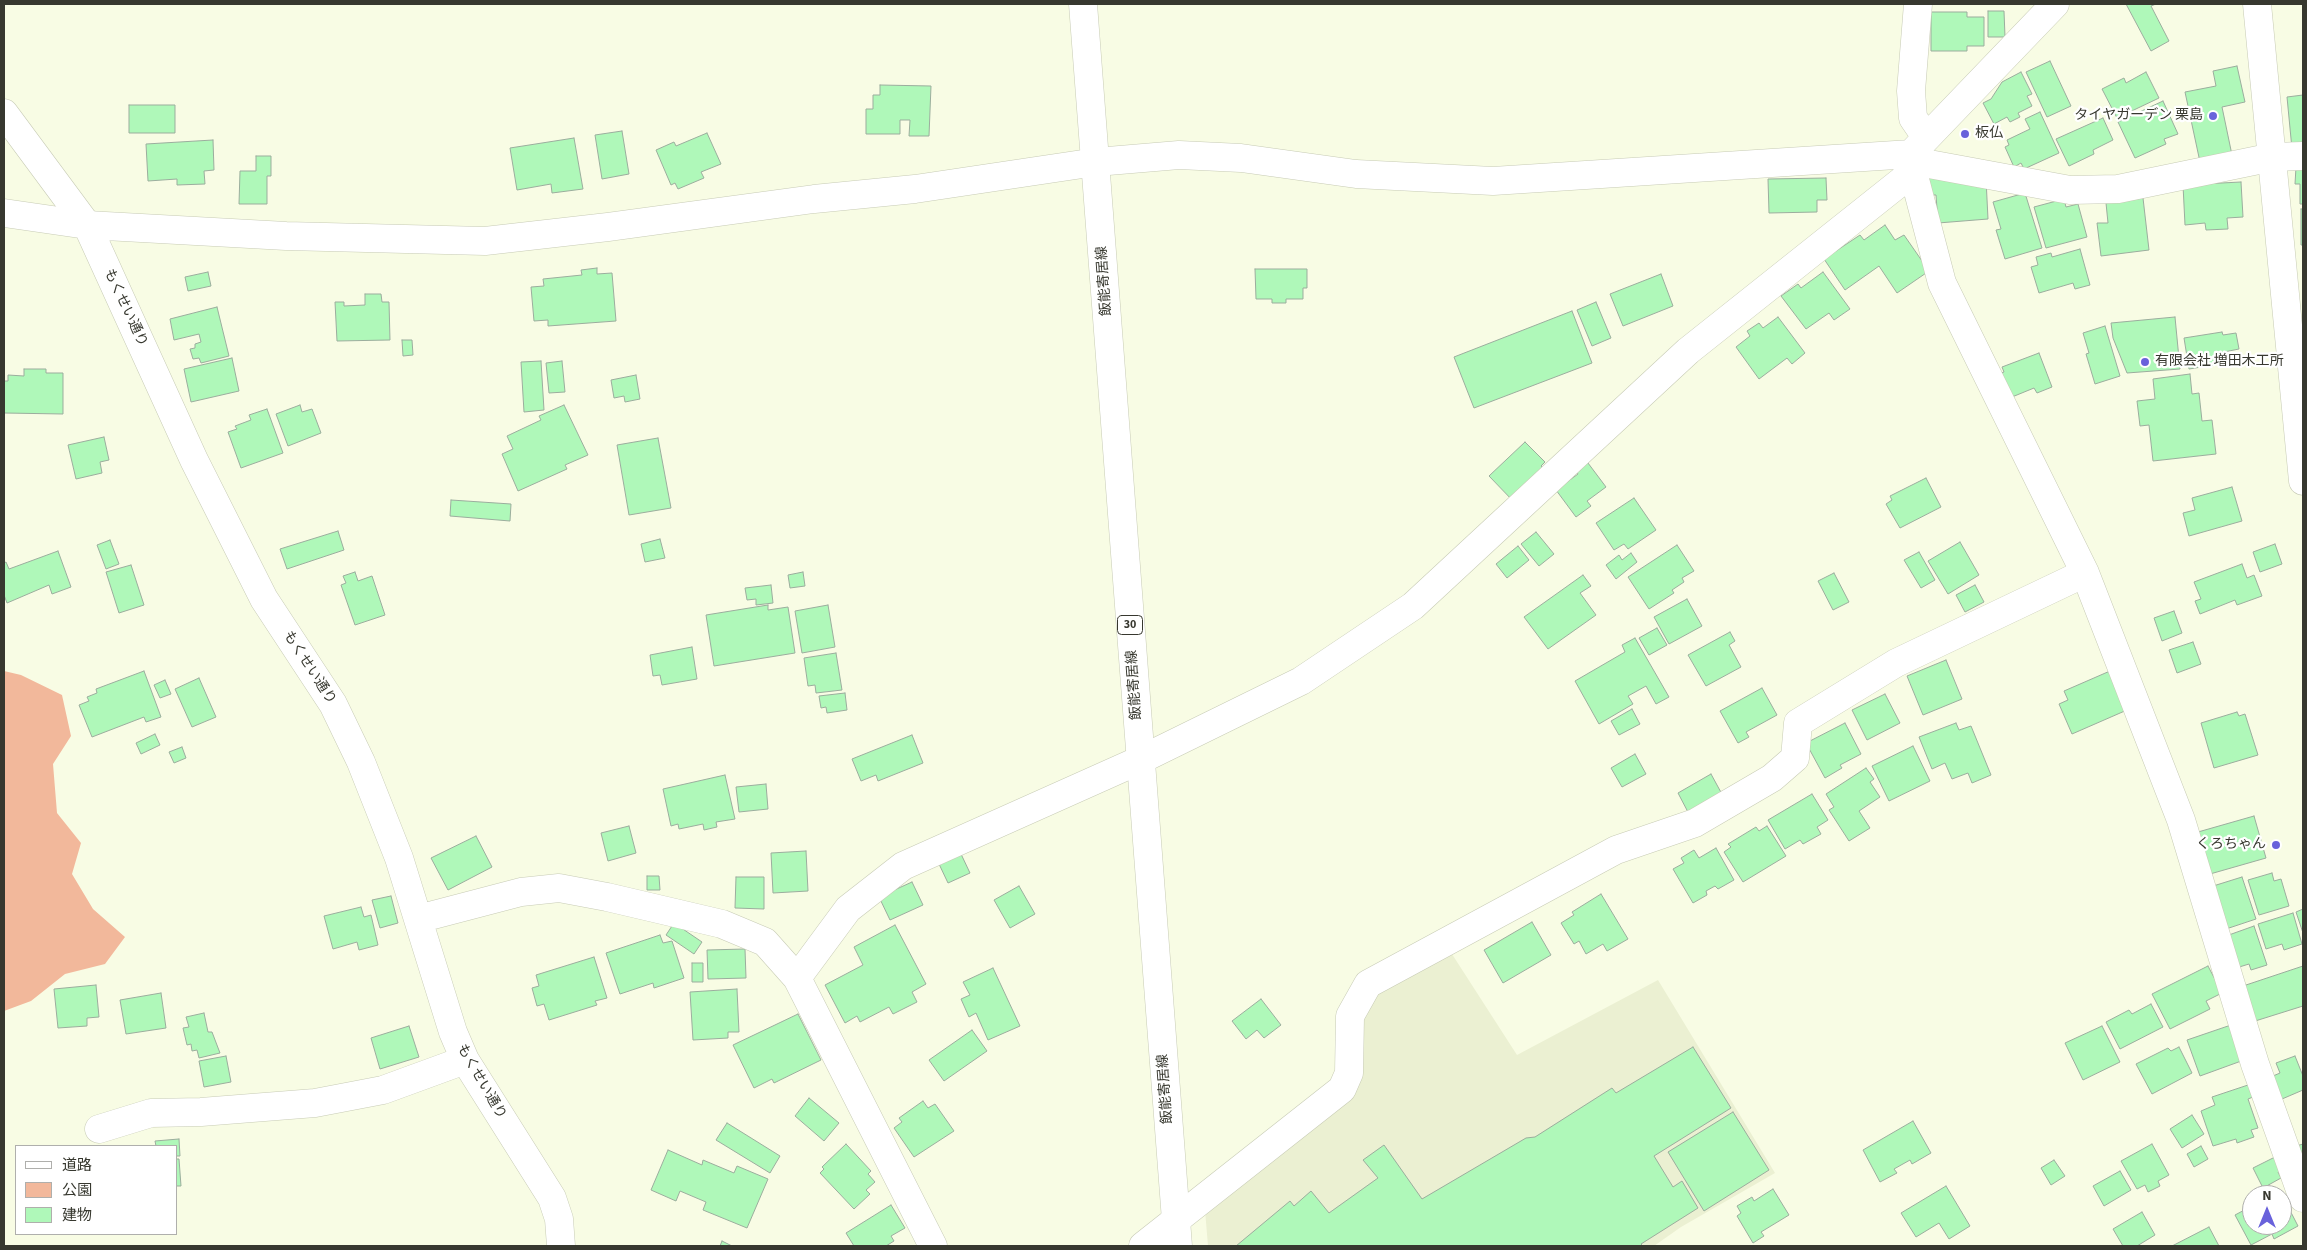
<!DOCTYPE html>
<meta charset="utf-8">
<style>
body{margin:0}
#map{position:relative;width:2307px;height:1250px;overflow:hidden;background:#f8fce4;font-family:"Source Sans 3","Noto Sans JP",sans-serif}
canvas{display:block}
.frame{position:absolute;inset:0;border:5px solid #37382f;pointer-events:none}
.legend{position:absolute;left:15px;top:1145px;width:162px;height:90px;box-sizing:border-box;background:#fff;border:1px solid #afafac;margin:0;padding:6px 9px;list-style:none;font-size:15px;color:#37382f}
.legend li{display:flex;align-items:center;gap:10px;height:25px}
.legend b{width:25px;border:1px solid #afafac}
.north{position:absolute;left:2242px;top:1185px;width:50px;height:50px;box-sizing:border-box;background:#fff;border:1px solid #afafac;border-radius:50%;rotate:0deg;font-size:14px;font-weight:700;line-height:20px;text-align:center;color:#37382f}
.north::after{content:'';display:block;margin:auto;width:18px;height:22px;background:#6962db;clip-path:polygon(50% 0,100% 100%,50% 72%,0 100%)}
</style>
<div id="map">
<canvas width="2307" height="1250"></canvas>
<div class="frame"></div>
<ul class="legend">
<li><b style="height:6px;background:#fff"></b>道路</li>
<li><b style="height:14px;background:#f2b89b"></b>公園</li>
<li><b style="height:14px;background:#aff8b9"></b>建物</li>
</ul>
<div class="north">N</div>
</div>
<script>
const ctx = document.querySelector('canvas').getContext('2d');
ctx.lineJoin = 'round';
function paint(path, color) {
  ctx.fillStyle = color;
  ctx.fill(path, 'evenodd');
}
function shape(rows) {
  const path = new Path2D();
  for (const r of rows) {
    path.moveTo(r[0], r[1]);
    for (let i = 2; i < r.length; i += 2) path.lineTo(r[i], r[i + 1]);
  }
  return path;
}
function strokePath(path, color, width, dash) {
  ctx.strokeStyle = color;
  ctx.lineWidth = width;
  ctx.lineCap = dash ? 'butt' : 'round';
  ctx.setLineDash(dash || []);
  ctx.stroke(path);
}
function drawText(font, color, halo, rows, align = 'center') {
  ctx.font = font + ' "Source Sans 3","Noto Sans JP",sans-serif';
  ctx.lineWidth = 4.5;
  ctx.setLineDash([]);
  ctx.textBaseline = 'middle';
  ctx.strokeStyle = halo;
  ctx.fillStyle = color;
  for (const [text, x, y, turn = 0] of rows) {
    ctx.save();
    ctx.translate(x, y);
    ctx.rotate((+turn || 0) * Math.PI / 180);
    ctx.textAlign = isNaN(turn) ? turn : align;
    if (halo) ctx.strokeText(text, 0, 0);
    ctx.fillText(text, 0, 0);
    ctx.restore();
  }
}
paint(shape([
 [1450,951,1517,1055,1658,980,1775,1173,1681,1227,1654,1246,1208,1246,1205,1210,1350,1100,1362,1066,1361,1017,1377,989]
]), '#ebf0d2');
paint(shape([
 [4,671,21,675,62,695,71,736,53,764,57,813,81,843,72,874,93,909,125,937,105,964,65,974,31,1001,4,1011]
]), '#f2b89b');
const building = shape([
 [2126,4,2156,4,2151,6,2169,41,2151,51,2126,4],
 [1988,11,2004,11,2005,37,1988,37,1988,11],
 [1931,12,1967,12,1967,17,1984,17,1984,46,1967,46,1967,51,1931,51,1931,12],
 [2050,61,2071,106,2047,117,2026,72,2050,61],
 [2237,66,2245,102,2222,107,2232,155,2200,162,2185,92,2216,86,2213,71,2237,66],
 [2021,72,2032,94,2027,96,2032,106,2018,113,2020,117,2010,122,2007,117,1994,124,1983,103,1991,99,2002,82,2021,72],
 [2146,72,2159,98,2117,118,2102,89,2124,78,2126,83,2146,72],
 [880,85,931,86,929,136,909,136,910,120,900,120,900,134,866,134,866,109,873,109,873,95,880,95,880,85],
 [2303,95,2303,148,2292,149,2287,97,2303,95],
 [2163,101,2178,134,2164,139,2166,144,2135,158,2118,122,2163,101],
 [129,105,175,105,175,133,129,133,129,105],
 [2040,112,2059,153,2024,169,2021,163,2014,167,2005,147,2009,145,2007,140,2030,129,2025,119,2040,112],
 [2103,118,2113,140,2093,150,2094,154,2069,166,2056,139,2103,118],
 [622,131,629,174,602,179,595,135,622,131],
 [707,133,721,164,701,172,704,178,678,189,675,183,671,185,656,150,674,142,676,146,707,133],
 [574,138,583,189,552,193,551,184,517,190,510,148,574,138],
 [213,140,214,170,204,171,205,184,177,185,177,179,148,181,146,144,213,140],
 [256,156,271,156,271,176,267,176,267,204,239,204,240,171,256,171,256,156],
 [2296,167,2303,168,2303,204,2300,204,2300,184,2295,184,2296,167],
 [1929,177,1986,179,1988,219,1938,223,1936,195,1931,195,1929,177],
 [1826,178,1827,200,1817,200,1817,212,1769,213,1768,179,1826,178],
 [2241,182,2243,217,2227,218,2228,229,2206,230,2205,223,2185,225,2183,185,2241,182],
 [2025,193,2042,248,2005,259,1996,230,2001,229,1993,202,2025,193],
 [2143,198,2149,250,2101,256,2097,223,2108,223,2106,203,2143,198],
 [2064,199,2066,207,2078,204,2087,237,2046,248,2034,207,2064,199],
 [2301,209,2303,209,2303,245,2301,245,2301,209],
 [1885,225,1895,240,1904,235,1929,271,1897,293,1879,266,1845,290,1824,259,1860,235,1864,240,1885,225],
 [2080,249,2090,285,2075,289,2073,283,2039,293,2031,267,2038,265,2036,257,2051,253,2052,257,2080,249],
 [597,268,597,274,612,273,616,321,548,326,548,320,534,321,531,287,544,286,543,279,582,275,581,270,597,268],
 [1255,269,1307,269,1307,288,1303,288,1303,299,1286,299,1286,303,1272,303,1272,299,1256,299,1255,269],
 [208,272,211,286,188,291,185,277,208,272],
 [1823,272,1850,309,1834,320,1829,313,1806,329,1781,296,1798,284,1801,288,1823,272],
 [1661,274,1673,306,1623,326,1610,294,1661,274],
 [365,294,381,294,382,302,389,302,390,340,337,341,335,302,344,302,344,306,365,305,365,294],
 [1596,302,1611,338,1592,346,1577,310,1596,302],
 [217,307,229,356,201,363,199,358,193,359,190,349,195,348,195,344,201,342,199,334,174,340,170,319,217,307],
 [1572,311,1592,363,1474,408,1454,357,1572,311],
 [1778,317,1805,353,1792,364,1787,358,1759,379,1736,347,1750,336,1747,331,1759,323,1763,328,1778,317],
 [2175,317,2180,369,2127,373,2113,338,2111,323,2175,317],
 [2105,326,2120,376,2095,384,2086,354,2089,353,2083,333,2105,326],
 [2222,332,2223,335,2236,333,2239,349,2224,352,2226,363,2189,369,2184,338,2222,332],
 [402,340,412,340,413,355,403,356,402,340],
 [2039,353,2052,387,2037,393,2034,388,2012,397,1998,374,2004,372,2002,367,2039,353],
 [232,358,239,391,191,402,184,369,232,358],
 [541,361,544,410,524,412,521,362,541,361],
 [562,361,565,392,549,393,546,363,562,361],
 [24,369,46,369,46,373,63,373,63,414,4,413,4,381,8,381,8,375,24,376,24,369],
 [2190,374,2192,394,2199,393,2202,421,2212,420,2216,454,2153,461,2149,425,2140,426,2137,401,2155,399,2153,379,2190,374],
 [636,375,640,399,625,402,624,396,614,398,611,380,636,375],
 [300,405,302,412,312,409,321,433,288,446,276,414,300,405],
 [564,405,588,455,565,465,567,469,518,491,502,454,513,449,507,436,541,420,539,416,564,405],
 [267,409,283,453,241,468,228,432,237,429,235,426,251,420,249,415,267,409],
 [104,437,109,460,100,462,102,473,76,479,68,445,104,437],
 [658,438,671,508,629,515,617,445,658,438],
 [1525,442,1545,462,1541,466,1547,472,1515,503,1489,476,1525,442],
 [1585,459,1606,487,1587,501,1591,506,1576,517,1556,490,1578,474,1574,468,1585,459],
 [1926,478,1941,507,1900,528,1886,504,1892,500,1890,496,1926,478],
 [2232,487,2242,521,2189,536,2183,513,2195,510,2192,498,2232,487],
 [1634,498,1656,530,1628,549,1624,544,1614,550,1596,523,1634,498],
 [451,500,511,504,510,521,450,516,451,500],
 [338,531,344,550,287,569,280,549,338,531],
 [1536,532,1554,554,1539,566,1521,544,1536,532],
 [660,539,665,558,645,562,641,544,660,539],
 [110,540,119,564,106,569,97,545,110,540],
 [1960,542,1979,575,1948,594,1928,561,1960,542],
 [2275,544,2282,564,2260,572,2253,552,2275,544],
 [1677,545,1694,571,1682,578,1684,582,1672,590,1674,593,1649,609,1628,577,1677,545],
 [1518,546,1529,560,1507,578,1496,564,1518,546],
 [58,551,71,587,52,594,49,585,7,603,4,595,4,563,6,562,9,569,58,551],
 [1919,552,1935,580,1921,588,1904,560,1919,552],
 [1631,553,1637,562,1616,579,1606,565,1619,555,1622,560,1631,553],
 [2242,564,2247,578,2254,575,2262,596,2237,605,2235,600,2200,614,2195,601,2201,599,2194,582,2242,564],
 [131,565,144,605,119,613,106,572,131,565],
 [355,572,358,581,372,576,385,615,355,625,341,585,346,583,343,576,355,572],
 [803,572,805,586,790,588,788,575,803,572],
 [1834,573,1849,602,1833,610,1818,581,1834,573],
 [1583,575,1591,586,1580,593,1596,615,1548,649,1524,617,1583,575],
 [771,585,773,603,756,605,756,599,747,600,745,588,771,585],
 [1975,585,1984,602,1965,612,1956,595,1975,585],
 [1687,599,1702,626,1669,644,1654,617,1687,599],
 [768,605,768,610,788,607,795,653,714,666,706,615,768,605],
 [828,605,835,647,802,653,795,611,828,605],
 [2174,611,2182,633,2162,641,2154,618,2174,611],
 [1657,628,1667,645,1649,655,1639,638,1657,628],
 [1730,632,1735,641,1729,645,1741,667,1706,686,1688,655,1730,632],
 [1635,638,1669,697,1656,704,1646,686,1628,696,1633,704,1599,724,1575,681,1625,652,1622,645,1635,638],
 [2193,642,2201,664,2177,673,2169,650,2193,642],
 [692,647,697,679,662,685,660,675,653,676,650,655,692,647],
 [836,653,842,690,816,693,815,685,808,686,804,658,836,653],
 [1946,660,1962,699,1923,715,1907,676,1946,660],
 [144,671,161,717,146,722,144,717,92,737,79,705,89,701,87,697,97,693,96,689,144,671],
 [2110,671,2127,710,2072,734,2059,704,2068,700,2064,691,2110,671],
 [199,678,216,717,192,727,175,689,199,678],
 [165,680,171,694,160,698,154,685,165,680],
 [1762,688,1777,715,1746,732,1749,737,1738,743,1720,711,1762,688],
 [845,693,847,710,827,713,826,707,821,708,819,696,845,693],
 [1885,694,1900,723,1867,740,1852,710,1885,694],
 [1632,709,1640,724,1619,735,1611,721,1632,709],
 [2237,712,2239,716,2245,714,2258,755,2214,768,2201,723,2237,712],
 [1845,723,1861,754,1840,765,1842,768,1825,778,1806,743,1845,723],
 [1956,723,1959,730,1971,726,1991,775,1972,783,1968,773,1952,779,1945,763,1932,769,1919,737,1956,723],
 [155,734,160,745,141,754,136,743,155,734],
 [912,735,923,763,878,781,876,775,861,781,852,759,912,735],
 [1913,746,1930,781,1889,801,1872,766,1913,746],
 [182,747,186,758,174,763,169,752,182,747],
 [1635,754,1646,774,1622,787,1611,768,1635,754],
 [1866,768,1874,779,1870,782,1880,797,1859,811,1870,828,1849,841,1829,810,1834,807,1826,794,1866,768],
 [1711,774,1723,796,1689,814,1678,793,1711,774],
 [725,775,735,819,716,822,717,827,704,830,703,824,679,829,678,824,671,826,663,789,725,775],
 [766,784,768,809,739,812,736,787,766,784],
 [1812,794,1828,820,1817,827,1821,834,1803,844,1800,840,1785,849,1768,820,1812,794],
 [2254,816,2266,858,2210,874,2198,832,2254,816],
 [629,826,636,853,608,861,601,833,629,826],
 [1767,826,1786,856,1743,882,1724,852,1731,847,1728,844,1756,827,1759,831,1767,826],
 [476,836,492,867,448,890,431,858,476,836],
 [1716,848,1734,880,1718,889,1715,886,1706,891,1707,895,1693,903,1673,869,1684,863,1681,858,1694,850,1699,858,1716,848],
 [806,851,808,891,773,893,771,853,806,851],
 [961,854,970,873,948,883,939,864,961,854],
 [2272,873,2274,881,2281,879,2289,906,2259,915,2248,880,2272,873],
 [647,876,659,876,660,890,647,890,647,876],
 [736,877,764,877,764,909,735,908,736,877],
 [2242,877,2256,919,2223,930,2210,887,2242,877],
 [912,882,923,905,890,920,879,897,912,882],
 [1019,886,1035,914,1010,928,994,900,1019,886],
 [1601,894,1628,939,1607,951,1603,944,1586,954,1579,941,1574,944,1561,923,1574,915,1572,912,1601,894],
 [391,896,398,923,380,928,372,900,391,896],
 [361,907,364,917,371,915,378,945,359,950,357,942,333,949,324,916,361,907],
 [2303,909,2303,933,2296,912,2303,909],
 [2293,913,2302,944,2284,950,2282,944,2266,949,2258,924,2293,913],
 [1532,922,1551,955,1503,983,1484,950,1532,922],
 [674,923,702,942,694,954,666,935,674,923],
 [895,925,926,984,912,992,917,1002,893,1014,889,1007,860,1022,857,1016,845,1023,825,985,863,965,854,947,895,925],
 [2254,926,2267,965,2251,970,2249,964,2236,968,2226,936,2254,926],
 [660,935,663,943,672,941,684,978,654,988,653,983,620,994,606,953,660,935],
 [745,949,746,978,708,979,707,950,745,949],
 [594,957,607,998,595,1001,597,1005,549,1020,544,1004,537,1006,532,988,539,986,536,975,594,957],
 [692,963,703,963,703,982,692,982,692,963],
 [2208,966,2222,993,2206,1001,2210,1009,2170,1029,2152,994,2208,966],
 [2303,966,2303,1006,2252,1022,2240,987,2303,966],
 [993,968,1020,1026,988,1040,976,1013,969,1017,961,999,970,995,963,982,993,968],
 [96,985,99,1017,87,1018,87,1026,58,1028,54,989,96,985],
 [737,989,739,1032,728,1032,728,1038,693,1040,690,992,737,989],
 [161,993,166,1028,126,1034,120,1000,161,993],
 [1261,999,1281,1025,1264,1038,1257,1030,1246,1039,1232,1021,1261,999],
 [2151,1004,2163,1027,2120,1049,2106,1022,2129,1010,2132,1014,2151,1004],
 [204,1013,208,1032,212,1032,220,1053,199,1058,197,1050,192,1051,191,1044,187,1045,183,1028,189,1027,186,1017,204,1013],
 [798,1014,821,1060,774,1083,772,1079,754,1088,733,1045,798,1014],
 [2231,1025,2244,1060,2200,1076,2187,1040,2231,1025],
 [409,1026,419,1057,380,1069,371,1038,409,1026],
 [2102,1026,2120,1062,2083,1080,2065,1043,2102,1026],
 [972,1030,987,1051,944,1081,929,1060,972,1030],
 [1693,1047,1731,1108,1654,1156,1673,1187,1682,1181,1698,1208,1641,1244,1643,1246,1236,1246,1290,1201,1294,1206,1311,1191,1329,1213,1378,1178,1363,1160,1384,1145,1422,1199,1526,1138,1535,1137,1612,1088,1616,1093,1693,1047],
 [2179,1047,2192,1073,2152,1094,2136,1064,2168,1048,2171,1051,2179,1047],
 [226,1056,231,1082,204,1087,199,1061,226,1056],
 [2295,1056,2303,1076,2303,1090,2282,1099,2273,1076,2280,1073,2276,1063,2295,1056],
 [2248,1085,2253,1097,2248,1099,2258,1128,2251,1130,2254,1137,2237,1143,2236,1139,2213,1146,2201,1111,2215,1105,2212,1097,2248,1085],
 [809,1098,839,1123,824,1141,795,1116,809,1098],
 [923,1101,928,1108,935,1104,954,1131,914,1157,894,1128,902,1122,899,1118,923,1101],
 [1733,1112,1769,1170,1704,1211,1668,1152,1733,1112],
 [2192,1115,2204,1134,2182,1148,2170,1129,2192,1115],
 [1913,1121,1931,1153,1912,1164,1910,1160,1894,1169,1897,1173,1880,1182,1863,1150,1913,1121],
 [727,1123,780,1156,770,1173,716,1140,727,1123],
 [179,1139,180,1156,176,1156,176,1146,156,1146,155,1141,179,1139],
 [846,1144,871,1171,868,1174,875,1182,866,1190,870,1194,854,1209,820,1173,824,1169,822,1167,846,1144],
 [2152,1144,2169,1175,2158,1181,2160,1186,2148,1192,2145,1185,2137,1189,2121,1161,2152,1144],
 [2303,1144,2303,1164,2296,1146,2303,1144],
 [2201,1146,2208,1159,2194,1167,2187,1154,2201,1146],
 [668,1150,702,1165,703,1160,734,1173,737,1166,768,1179,747,1228,703,1210,706,1202,680,1191,676,1201,651,1190,668,1150],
 [2279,1155,2286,1167,2278,1172,2281,1178,2263,1188,2253,1168,2279,1155],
 [176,1159,179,1159,181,1186,176,1186,176,1159],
 [2054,1160,2065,1176,2051,1185,2041,1168,2054,1160],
 [2120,1171,2131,1190,2104,1206,2093,1186,2120,1171],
 [1946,1186,1970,1226,1949,1239,1939,1223,1916,1237,1901,1213,1946,1186],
 [1773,1189,1789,1215,1761,1232,1764,1236,1753,1243,1737,1216,1741,1213,1737,1206,1752,1197,1754,1201,1773,1189],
 [2280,1191,2298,1226,2274,1239,2272,1234,2251,1245,2235,1215,2252,1206,2252,1225,2282,1225,2282,1195,2273,1195,2280,1191],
 [891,1205,905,1228,891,1236,894,1241,886,1246,854,1246,846,1233,891,1205],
 [2142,1212,2155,1235,2137,1246,2123,1246,2113,1229,2142,1212],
 [2209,1227,2219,1246,2172,1246,2209,1227],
 [722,1241,732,1246,720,1246,722,1241]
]);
paint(building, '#aff8b9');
strokePath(building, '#9bad9d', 1);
const minor = shape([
 [1918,4,1911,91,1913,118,1926,137],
 [2055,4,1911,154,1913,172,1942,283,2085,573,2181,820,2255,1064,2303,1198],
 [4,213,87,225,286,236,485,241,608,227,814,199,915,189,1096,162,1179,155,1241,158,1356,174,1493,181,1911,154,1929,164,2070,190,2118,189,2273,157,2303,156],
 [87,225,194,460,264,599,333,704,361,762,399,858,453,1032,465,1060,552,1198,559,1219,561,1246],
 [418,919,521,892,559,888,607,897,722,924,765,942,797,978,933,1246],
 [797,978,848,909,903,866,1140,760,1301,681,1413,606,1688,351,1913,172],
 [99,1129,151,1113,201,1112,315,1103,383,1090,465,1060],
 [1143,1246,1342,1089,1349,1073,1350,1016,1368,984,1616,850,1695,823,1772,778,1795,758,1798,723,1896,663,2085,573]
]);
const tertiary = shape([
 [2257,4,2303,481],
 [4,113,87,225]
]);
const primary = shape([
 [1083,4,1178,1246]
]);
strokePath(minor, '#c7cbb5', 29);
strokePath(tertiary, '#c7cbb5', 29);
strokePath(primary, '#c7cbb5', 29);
strokePath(minor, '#fff', 28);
strokePath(tertiary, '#fff', 28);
strokePath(primary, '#fff', 28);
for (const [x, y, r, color] of [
 [2213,116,5,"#6962db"],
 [1965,134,5,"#6962db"],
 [2145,362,5,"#6962db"],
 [2276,845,5,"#6962db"]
]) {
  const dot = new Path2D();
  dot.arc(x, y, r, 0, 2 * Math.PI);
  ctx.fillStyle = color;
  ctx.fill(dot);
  strokePath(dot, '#fff', 2);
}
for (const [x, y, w] of [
 [1130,625,25]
]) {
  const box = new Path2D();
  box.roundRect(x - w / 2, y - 9.5, w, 19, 4);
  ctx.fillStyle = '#fff';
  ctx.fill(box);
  strokePath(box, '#37382f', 1);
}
drawText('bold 12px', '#37382f', null, [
 ["30",1130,625]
]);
drawText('14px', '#37382f', '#fff', [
 ["タイヤガーデン 栗島",2203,116],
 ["板仏",1975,134,"left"],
 ["有限会社 増田木工所",2155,362,"left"],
 ["くろちゃん",2266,845]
], 'right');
drawText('14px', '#37382f', '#fff', [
 ["飯能寄居線",1105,281,-94],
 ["もくせい通り",125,308,65],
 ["もくせい通り",309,668,57],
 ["飯能寄居線",1135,685,-94],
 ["もくせい通り",481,1082,60],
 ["飯能寄居線",1166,1089,-94]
]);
</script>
